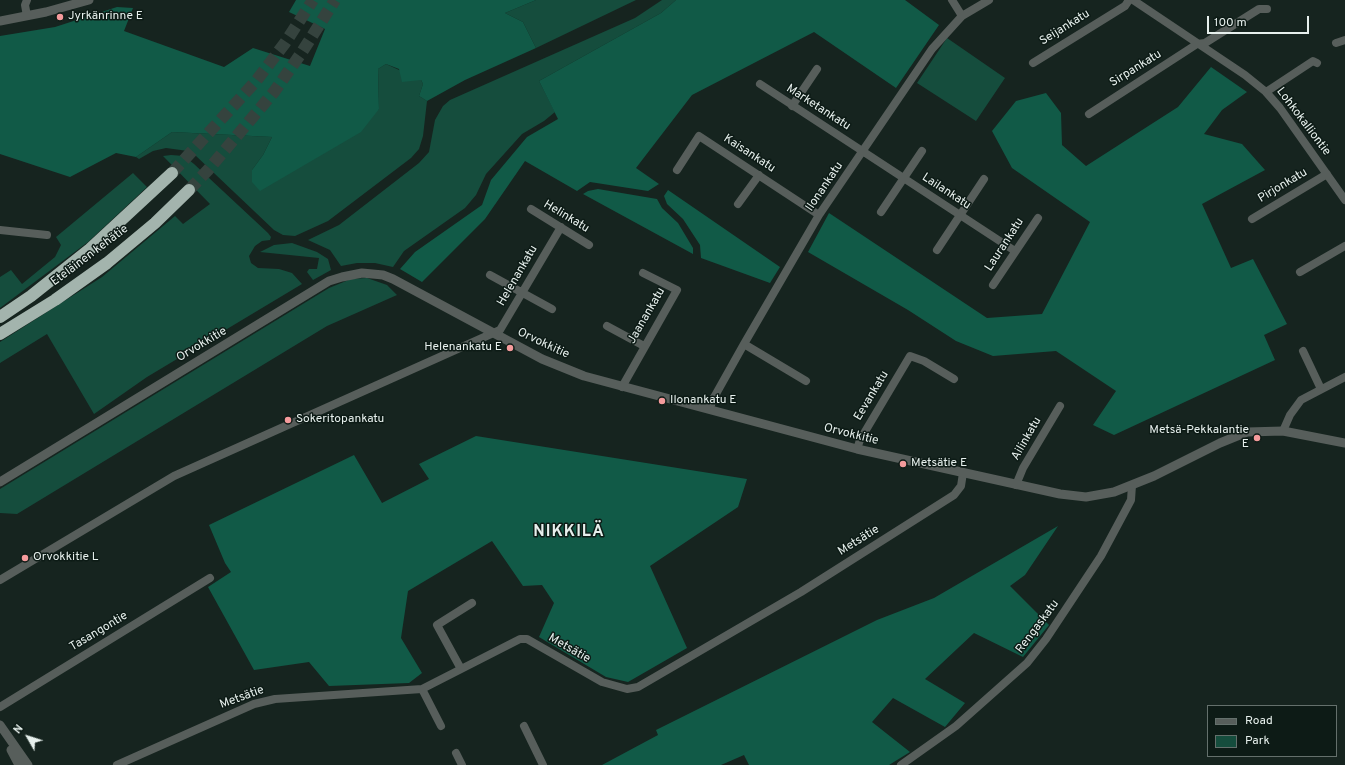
<!DOCTYPE html>
<meta charset="utf-8">
<style>
body{margin:0}
#map{position:relative;width:1345px;height:765px;overflow:hidden;background:#16241f;font-family:Overpass,sans-serif}
canvas{display:block}
.legend{position:absolute;left:1207px;top:705px;width:130px;height:52px;box-sizing:border-box;background:#0d1b16;border:1px solid #64706c;margin:0;padding:5px 7px;list-style:none;font-size:12px;color:#e7f0ed}
.legend li{display:flex;align-items:center;gap:8px;height:20px}
.legend b{width:20px;border:1px solid #64706c}
.north{position:absolute;left:8px;top:717px;width:40px;height:40px;-webkit-text-stroke:3px #0d1b16;paint-order:stroke;rotate:309deg;font-size:11px;font-weight:700;line-height:16px;text-align:center;color:#e7f0ed}
.north::after{content:'';display:block;margin:auto;width:14px;height:18px;background:#e7f0ed;clip-path:polygon(50% 0,100% 100%,50% 72%,0 100%)}
.scale{position:absolute;left:1207px;top:16px;width:102px;height:18px;box-sizing:border-box;border:2px solid #e7f0ed;border-top:0;padding-left:5px;font-size:12px;line-height:14px;white-space:nowrap;color:#e7f0ed;-webkit-text-stroke:3px #0d1b16;paint-order:stroke}
</style>
<div id="map">
<canvas width="1345" height="765"></canvas>
<ul class="legend">
<li><b style="height:5px;background:#575e5b"></b>Road</li>
<li><b style="height:11px;background:#154d3d"></b>Park</li>
</ul>
<div class="north">N</div>
<div class="scale">100 m</div>
</div>
<script>
const ctx = document.querySelector('canvas').getContext('2d');
ctx.lineJoin = 'round';
function paint(path, color) {
  ctx.fillStyle = color;
  ctx.fill(path, 'evenodd');
}
function shape(rows) {
  const path = new Path2D();
  for (const r of rows) {
    path.moveTo(r[0], r[1]);
    for (let i = 2; i < r.length; i += 2) path.lineTo(r[i], r[i + 1]);
  }
  return path;
}
function strokePath(path, color, width, dash) {
  ctx.strokeStyle = color;
  ctx.lineWidth = width;
  ctx.lineCap = dash ? 'butt' : 'round';
  ctx.setLineDash(dash || []);
  ctx.stroke(path);
}
function drawText(font, color, halo, rows, align = 'center') {
  ctx.font = font + ' Overpass,sans-serif';
  ctx.lineWidth = 3;
  ctx.setLineDash([]);
  ctx.textBaseline = 'middle';
  ctx.strokeStyle = halo;
  ctx.fillStyle = color;
  for (const [text, x, y, turn = 0] of rows) {
    ctx.save();
    ctx.translate(x, y);
    ctx.rotate((+turn || 0) * Math.PI / 180);
    ctx.textAlign = isNaN(turn) ? turn : align;
    if (halo) ctx.strokeText(text, 0, 0);
    ctx.fillText(text, 0, 0);
    ctx.restore();
  }
}
paint(shape([
 [536,0,636,0,536,48,523,22,505,13],
 [662,0,676,0,661,13,539,81,555,112,544,121,522,134,486,174,476,195,465,208,404,251,393,267,375,263,357,263,341,266,330,250,308,240,339,225,419,163,429,152,435,120,443,106,450,100,635,18],
 [947,38,1005,78,976,121,917,83],
 [386,64,421,80,423,84,419,96,427,101,423,136,419,149,411,158,328,221,295,236,283,235,274,230,195,155,188,151,166,148,153,151,139,159,136,157,172,132,272,137,263,155,252,170,379,109,378,69],
 [171,155,184,156,194,164,268,233,271,237,270,240,262,241,255,246,249,256,251,263,258,268,279,269,292,273,302,284,147,377,94,414,47,334,0,363,0,342,102,277,175,216,183,224,210,204,163,156],
 [133,173,147,187,88,242,0,308,0,277,11,270,22,284,55,257,61,245,56,237],
 [292,243,317,252,328,259,331,270,313,280,307,272,309,269,317,269,319,258,260,252,274,245],
 [367,278,387,285,397,295,327,326,17,514,0,513,0,489,329,288,351,279]
]), '#154d3d');
paint(shape([
 [296,0,536,0,505,13,523,22,536,48,465,80,427,101,419,96,423,84,421,80,402,82,399,69,386,64,378,69,379,109,361,132,260,191,252,182,252,170,263,155,272,137,172,132,136,157,116,153,70,177,0,154,0,36,55,27,117,7,133,8,124,31,224,67,253,48,310,66,325,29,289,12],
 [676,0,905,0,939,25,896,88,814,32,692,95,636,168,659,184,648,191,590,182,577,191,525,161,485,219,422,282,400,269,415,252,482,205,491,180,527,137,558,119,539,81,661,13],
 [1211,67,1247,92,1222,110,1204,134,1242,144,1265,170,1202,204,1231,268,1253,259,1287,324,1264,335,1275,360,1114,435,1093,425,1116,391,1056,351,993,356,956,341,908,310,808,252,829,213,987,318,1042,314,1090,222,1012,168,992,131,1016,101,1046,93,1061,113,1062,145,1086,166,1178,107],
 [598,189,657,199,662,208,678,223,693,248,693,254,583,194,588,191],
 [668,190,780,267,770,283,701,258,700,245,683,219,667,204,664,196],
 [476,436,747,479,738,507,650,566,687,648,628,682,606,677,539,637,554,603,542,585,523,586,492,541,408,591,401,638,422,673,409,683,329,686,309,662,254,670,208,587,231,572,225,563,209,525,354,455,382,503,429,479,419,464],
 [1058,526,1025,575,1010,586,1049,625,1023,657,974,633,925,679,965,703,945,727,893,698,872,722,910,752,889,765,749,765,744,755,721,765,602,765,658,735,656,730,877,620,934,598]
]), '#115a47');
strokePath(shape([
 [172,173,256,81,285,43,313,0],
 [189,190,208,170,274,92,302,52,335,0]
]), '#35433e', 12, [12, 6]);
strokePath(shape([
 [27,0,25,5,27,16],
 [952,0,962,16],
 [1133,0,1245,75,1266,92,1280,108,1345,200],
 [1336,43,1345,40],
 [1033,63,1125,6,1129,0],
 [760,84,1015,251],
 [1266,92,1313,61,1317,63],
 [792,106,817,69],
 [1089,114,1197,44,1205,43,1259,9,1267,9],
 [677,170,699,136,819,215],
 [738,204,759,175],
 [531,209,589,245],
 [881,212,922,151],
 [1252,219,1327,174],
 [0,230,47,235],
 [937,250,984,179],
 [1300,272,1345,246],
 [490,275,552,309],
 [993,285,1038,218],
 [607,326,644,346],
 [744,344,806,381],
 [1303,351,1321,389],
 [622,387,677,290,643,273],
 [710,409,712,401,744,344,819,215,932,49,962,16,989,0],
 [1283,431,1290,415,1301,400,1345,377],
 [857,449,860,440,910,356,924,361,954,379],
 [1016,485,1023,468,1060,406],
 [0,580,174,476,500,330,561,227],
 [461,669,437,625,472,603],
 [422,689,441,726],
 [0,707,210,578],
 [524,726,543,765],
 [456,753,462,765],
 [117,765,254,704,275,699,422,689,520,639,527,639,602,682,627,689,638,687,801,592,954,495,961,486,963,473],
 [901,765,956,726,1027,663,1046,639,1101,556,1131,500,1132,485]
]), '#575e5b', 8);
strokePath(shape([
 [0,21,46,12,89,0],
 [0,482,329,281,342,277,362,273,383,275,393,279,542,359,584,376,857,449,1060,494,1086,497,1114,492,1154,476,1220,443,1247,432,1283,431,1345,443],
 [0,725,28,765],
 [11,750,19,765]
]), '#575e5b', 9);
strokePath(shape([
 [0,317,31,296,90,249,172,173],
 [0,334,55,300,107,263,155,223,189,190]
]), '#a3b4ad', 12);
for (const [x, y, r, color] of [
 [60,17,4,"#f59b9c"],
 [510,348,4,"#f59b9c"],
 [662,401,4,"#f59b9c"],
 [288,420,4,"#f59b9c"],
 [1257,438,4,"#f59b9c"],
 [903,464,4,"#f59b9c"],
 [25,558,4,"#f59b9c"]
]) {
  const dot = new Path2D();
  dot.arc(x, y, r, 0, 2 * Math.PI);
  ctx.fillStyle = color;
  ctx.fill(dot);
  strokePath(dot, '#0d1b16', 1.5);
}
drawText('12px', '#e7f0ed', '#0d1b16', [
 ["Jyrkänrinne E",68,17],
 ["Helenankatu E",502,348,"right"],
 ["Ilonankatu E",670,401],
 ["Sokeritopankatu",296,420],
 ["Metsä-Pekkalantie",1249,431,"right"],
 ["E",1249,445,"right"],
 ["Metsätie E",911,464],
 ["Orvokkitie L",33,558]
], 'left');
drawText('12px', '#e7f0ed', '#0d1b16', [
 ["Seijankatu",1065,28,-32],
 ["Sirpankatu",1136,69,-32],
 ["Marketankatu",818,108,33],
 ["Lohkokalliontie",1303,122,53],
 ["Kaisankatu",749,154,33],
 ["Pirjonkatu",1283,186,-31],
 ["Ilonankatu",825,187,-56],
 ["Lailankatu",946,192,33],
 ["Helinkatu",566,217,31],
 ["Laurankatu",1005,245,-57],
 ["Eteläinen kehätie",90,256,-37],
 ["Helenankatu",518,276,-60],
 ["Jaanankatu",647,316,-60],
 ["Orvokkitie",543,344,25],
 ["Orvokkitie",202,345,-31],
 ["Eevankatu",872,396,-59],
 ["Orvokkitie",851,435,14],
 ["Ailinkatu",1027,439,-60],
 ["Metsätie",859,541,-32],
 ["Rengaskatu",1038,627,-53],
 ["Tasangontie",99,632,-31],
 ["Metsätie",569,649,30],
 ["Metsätie",242,698,-20]
]);
ctx.letterSpacing = '1px';
drawText('bold 16px', '#e7f0ed', '#0d1b16', [
 ["NIKKILÄ",569,533]
]);
ctx.letterSpacing = '0px';
</script>
